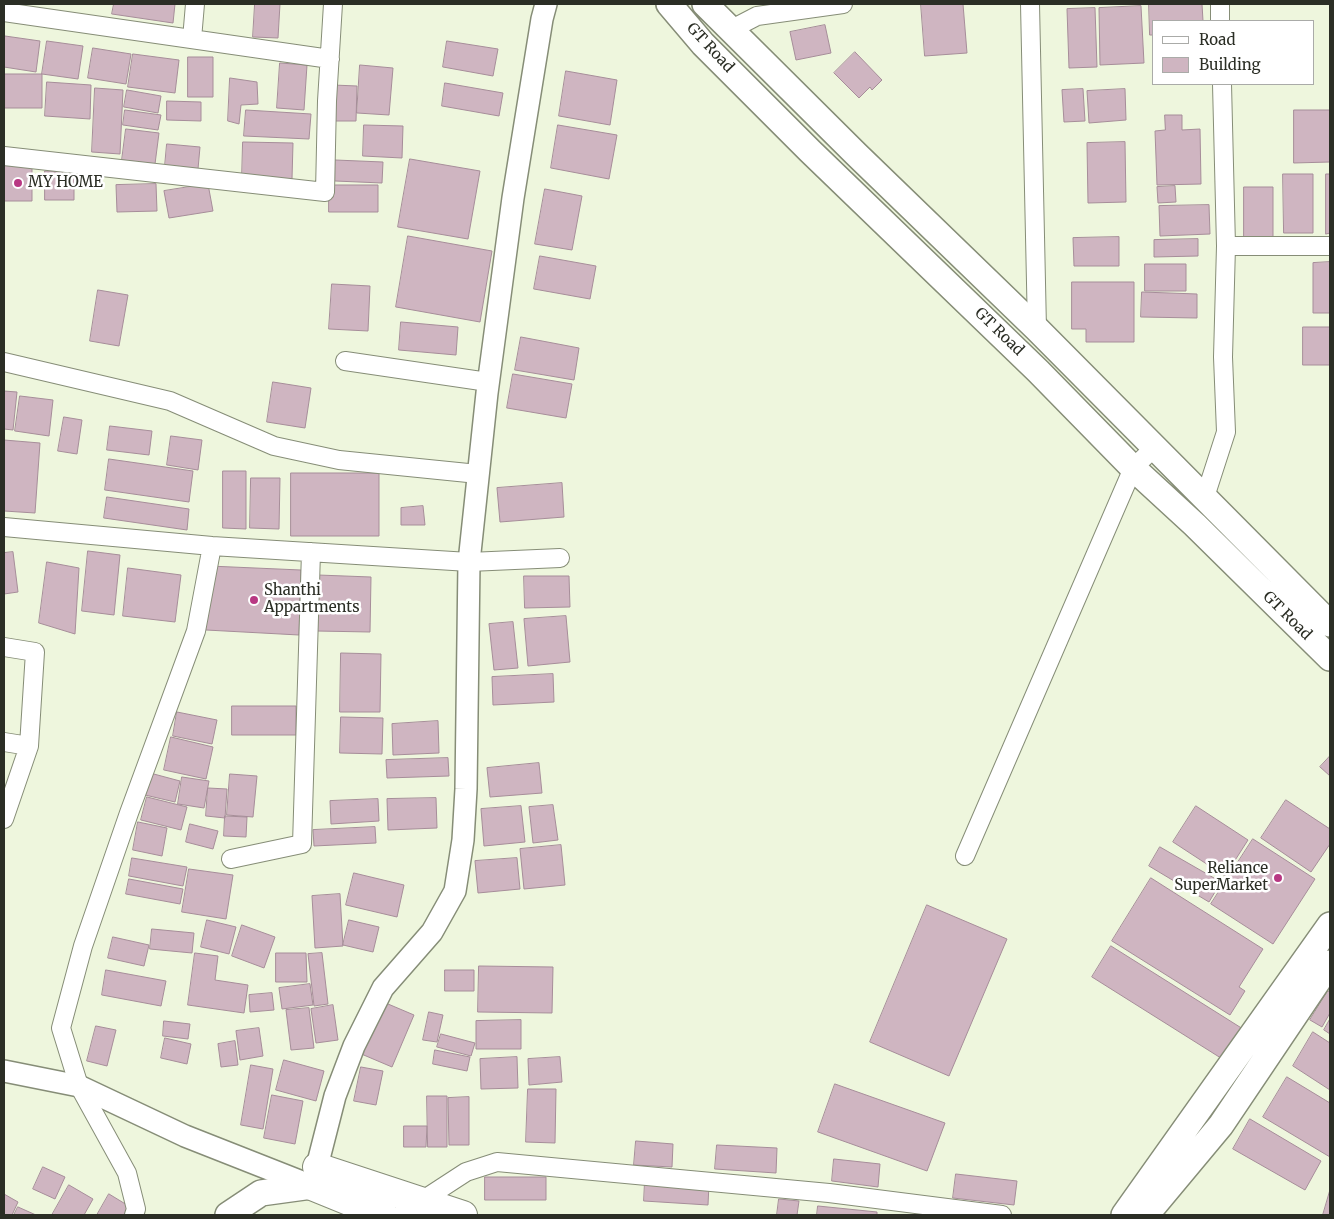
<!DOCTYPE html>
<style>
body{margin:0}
#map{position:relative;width:1334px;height:1219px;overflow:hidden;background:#eef6dd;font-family:Merriweather,serif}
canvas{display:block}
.frame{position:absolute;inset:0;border:5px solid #2b2e25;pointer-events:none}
.legend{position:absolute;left:1152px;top:20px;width:162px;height:65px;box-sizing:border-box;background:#fff;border:1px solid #aaaba8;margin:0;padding:6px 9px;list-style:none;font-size:15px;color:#2b2e25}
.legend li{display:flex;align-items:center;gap:10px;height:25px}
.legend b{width:25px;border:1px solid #aaaba8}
</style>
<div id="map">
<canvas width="1334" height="1219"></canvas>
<div class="frame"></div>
<ul class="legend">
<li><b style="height:6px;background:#fff"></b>Road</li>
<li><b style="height:14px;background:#cfb5c1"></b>Building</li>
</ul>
</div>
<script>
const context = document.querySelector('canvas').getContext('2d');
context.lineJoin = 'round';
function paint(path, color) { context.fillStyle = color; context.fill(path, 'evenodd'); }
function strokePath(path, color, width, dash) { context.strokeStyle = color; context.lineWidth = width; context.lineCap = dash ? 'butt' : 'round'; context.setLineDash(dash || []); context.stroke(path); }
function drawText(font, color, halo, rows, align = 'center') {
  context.font = font + ' Merriweather,serif'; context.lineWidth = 5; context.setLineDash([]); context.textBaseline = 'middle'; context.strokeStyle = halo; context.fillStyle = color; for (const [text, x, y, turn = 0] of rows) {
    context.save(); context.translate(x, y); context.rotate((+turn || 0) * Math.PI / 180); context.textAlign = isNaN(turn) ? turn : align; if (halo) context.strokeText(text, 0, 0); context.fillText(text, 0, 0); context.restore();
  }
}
const building = new Path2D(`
 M114,4H175L173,23L112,14Z
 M255,4H280L278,38L253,37Z
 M921,4H963L967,53L925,56Z
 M1149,4H1202L1203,21H1153V35H1150Z
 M1141,6L1144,63L1100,65L1099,8Z
 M1095,8L1097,67L1069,68L1067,9Z
 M825,25L831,53L796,60L790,32Z
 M5,36L40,41L36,72L4,67V45Z
 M47,41L83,46L78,79L42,74Z
 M447,41L498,49L493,76L443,67Z
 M93,48L131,54L126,84L88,78Z
 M855,52L882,80L872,90L870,87L859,98L834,73Z
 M133,54L179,60L175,93L128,87Z
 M188,57H213V97H188Z
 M280,63L307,65L304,110L277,108Z
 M360,65L393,68L389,115L357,113Z
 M566,71L617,80L610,125L559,116Z
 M5,74H42V108H5Z
 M230,78L257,82L258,104L241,105L239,124L228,121Z
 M47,82L91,85L90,119L45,116Z
 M445,83L503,93L499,116L442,106Z
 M333,85L357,86L356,121H332Z
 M95,88L123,90L120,154L92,152Z
 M1083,89L1085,121L1064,122L1062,90Z
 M1125,89L1126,120L1089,123L1087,91Z
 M127,90L161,96L158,113L124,107Z
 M167,101L201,102V121L167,120Z
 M125,110L161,115L158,130L123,125Z
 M246,110L311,114L309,139L244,136Z
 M1294,110H1330V162L1294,163Z
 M1165,115H1182V130L1200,129L1201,184L1157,185L1155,131L1165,130Z
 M364,125L403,126L402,158L363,156Z
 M558,125L617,135L609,179L551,168Z
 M126,129L159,133L155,164L122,160Z
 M243,142L293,143L292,179L242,178Z
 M1125,142L1126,202L1088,203L1087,143Z
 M167,144L200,147L198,169L165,166Z
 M410,159L480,171L468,239L398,227Z
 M335,160L383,162L382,183L335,181Z
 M4,164H32V201H4Z
 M45,171H74V200H45Z
 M1283,174H1313V233H1284Z
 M1326,174H1330V233L1326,234Z
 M156,184L157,211L117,212L116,185Z
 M208,184L213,211L169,218L164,191Z
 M329,185H378V212H329Z
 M1175,186L1176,202L1158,203L1157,187Z
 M1244,187H1273V237H1244Z
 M545,189L582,196L572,250L535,244Z
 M1209,205L1210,234L1160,236L1159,206Z
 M408,236L492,251L480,322L396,307Z
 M1119,237V266H1074L1073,238Z
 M1198,239V256L1154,257V240Z
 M540,256L596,266L590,299L534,289Z
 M1330,262V313H1313V263Z
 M1145,264H1186V291H1145Z
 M1072,282H1134V342H1086V329H1072Z
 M332,284L370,286L368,331L329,329Z
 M98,290L128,295L119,346L90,341Z
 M1142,292L1197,294V318L1141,317Z
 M401,322L458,327L456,355L399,350Z
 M1303,327H1330V365H1303Z
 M521,337L579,348L574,380L515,370Z
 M513,374L572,384L566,418L507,408Z
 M273,382L311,388L305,428L267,422Z
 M4,391L17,392L13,430L4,429Z
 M20,396L53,400L49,436L15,431Z
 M64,417L82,420L77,454L58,451Z
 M110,426L152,431L149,455L107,450Z
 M171,436L202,440L198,470L167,465Z
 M4,440L40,443L35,513L4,511Z
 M109,459L193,471L189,502L105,490Z
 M223,471H246V529L223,528Z
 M291,473H379V536H291Z
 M251,478H280L279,529L250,528Z
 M562,483L564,517L500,522L497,488Z
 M107,497L189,509L187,530L104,518Z
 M423,506L425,525H401V508Z
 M88,551L120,555L114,615L82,611Z
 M13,552L18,592L4,594V553Z
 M47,562L79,568L75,634L39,623Z
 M209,566L301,570L299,635L206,630Z
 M128,568L181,575L175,622L123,616Z
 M318,575L371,577L370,632L316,631Z
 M524,576H569L570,607L525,608Z
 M566,616L570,662L528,666L524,619Z
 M513,622L518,668L494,670L489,624Z
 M341,653L381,654L380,712H340Z
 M553,674L554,702L493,705L492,677Z
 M232,706H296V735H232Z
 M177,712L217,720L212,744L173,736Z
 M341,717L383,718L382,754L340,753Z
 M438,721L439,753L393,755L392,724Z
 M171,737L213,747L206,779L164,770Z
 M1330,756V776L1320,767Z
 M448,758L449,776L387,778L386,760Z
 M539,763L542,793L490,797L487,768Z
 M150,773L180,781L175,802L145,795Z
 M230,774L257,776L253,817L227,815Z
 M182,777L209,781L204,808L178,804Z
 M208,788L227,789L225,818L206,816Z
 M147,797L187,807L181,830L141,820Z
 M436,798L437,828L388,830L387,799Z
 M378,799L379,821L331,824L330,801Z
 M1286,800L1330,829V844L1311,872L1261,838Z
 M553,805L558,840L533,843L529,807Z
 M521,806L525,842L484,846L481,809Z
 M1196,806L1248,840L1225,876L1173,842Z
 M225,816L247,817L246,837L224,836Z
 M138,822L167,828L162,856L133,850Z
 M190,824L218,831L213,849L186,842Z
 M375,827L376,843L314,846L313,830Z
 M1253,839L1315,879L1273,944L1211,904Z
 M561,845L565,885L524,889L520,849Z
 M1160,847L1221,882L1209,902L1149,866Z
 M132,858L187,867L183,886L129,876Z
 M517,858L520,889L478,893L475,861Z
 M189,869L233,875L226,919L182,912Z
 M354,873L404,885L397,917L346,905Z
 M1151,878L1263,949L1239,987L1245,991L1230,1015L1112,941Z
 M129,879L183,889L180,904L126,894Z
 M340,894L343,946L315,948L312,896Z
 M927,905L1007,939L949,1076L870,1042Z
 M207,920L236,927L229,954L201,947Z
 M349,920L379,927L373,952L343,945Z
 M242,925L275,937L264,968L232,956Z
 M152,929L194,933L192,953L150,949Z
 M113,937L149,945L144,966L108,958Z
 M1111,946L1243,1029L1224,1060L1092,977Z
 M195,953L218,956L215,980L248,985L244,1013L188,1005Z
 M276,953H306L307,982H276Z
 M322,953L328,1004L314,1006L308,954Z
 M479,966L553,967L552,1013L478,1012Z
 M106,970L166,981L161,1006L102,995Z
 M445,970H474V991H445Z
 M310,984L313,1005L282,1009L279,988Z
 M1328,991L1330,992V1013L1322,1027L1310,1020Z
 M272,993L274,1010L250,1012L249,995Z
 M381,1001L414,1015L392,1067L359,1053Z
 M333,1005L338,1040L316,1043L311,1009Z
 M309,1008L314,1048L291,1050L286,1010Z
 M429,1012L443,1015L437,1042L423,1040Z
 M1330,1019V1034L1324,1030Z
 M521,1020V1049H476V1021Z
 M164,1021L190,1024L188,1039L163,1036Z
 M96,1026L116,1030L107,1066L87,1061Z
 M259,1028L263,1056L240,1060L236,1031Z
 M1313,1032L1330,1043V1090L1293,1066Z
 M441,1034L475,1043L471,1056L437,1047Z
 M165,1038L191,1044L187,1064L161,1058Z
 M235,1041L238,1065L221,1067L218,1044Z
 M435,1050L470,1057L467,1071L433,1064Z
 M517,1057L518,1088L481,1089L480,1059Z
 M560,1057L562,1082L529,1085L528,1059Z
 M284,1060L324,1071L316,1101L276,1090Z
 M251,1065L273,1069L263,1129L241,1125Z
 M361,1067L383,1071L376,1105L354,1101Z
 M1287,1077L1330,1103V1157L1263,1117Z
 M835,1084L945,1123L927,1171L818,1132Z
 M528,1089H556L555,1143L526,1142Z
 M272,1095L303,1101L295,1144L264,1138Z
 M427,1096H447V1147H428Z
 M469,1097V1145H449L448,1098Z
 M1250,1119L1321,1161L1305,1190L1233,1149Z
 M404,1126H427L426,1147H404Z
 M636,1141L673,1144L672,1167L634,1165Z
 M717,1145L777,1148L776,1173L715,1169Z
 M834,1159L880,1164L878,1187L832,1181Z
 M43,1167L65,1177L55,1199L33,1189Z
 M956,1174L1017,1181L1014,1205L953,1198Z
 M485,1177H546V1200H485Z
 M645,1181L709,1184L708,1205L644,1201Z
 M69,1185L93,1199L84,1215H52Z
 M1330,1190V1215H1323Z
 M4,1194L18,1202L12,1215H4Z
 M109,1194L132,1208L128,1215H97Z
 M779,1199L799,1201L797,1215H777Z
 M818,1206L877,1212V1215H817Z
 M18,1207L36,1215H14Z`);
const minor = new Path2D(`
 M1030,4L1037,329
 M1220,4V21
 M4,12L330,59
 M730,30L757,16L843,4
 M192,39L195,4
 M4,156L325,192L327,101L333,4
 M1226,246H1330
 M345,361L488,382
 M4,362L170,401L274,446L339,460L478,474
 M1205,497L1226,432L1223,357L1226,246L1222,84
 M4,527L212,546L469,562L560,558
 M4,647L35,652L29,746
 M4,742L29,746L4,819
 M965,856L1133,468L1155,447
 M231,859L302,844L311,552
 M134,1215L136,1209L127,1173L79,1086L61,1028L83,946L129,813L196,631L212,546
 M400,1215L466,1172L497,1162L829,1193L1002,1215`);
const tertiary = new Path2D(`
 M4,1071L79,1086L185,1136L312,1186L335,1096L354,1046L383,988L432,932L455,891L463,840L466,789L469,562L487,393L513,198L542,19L546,4`);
const secondary = new Path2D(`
 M669,4L703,44L810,151L1038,371L1133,468L1195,525L1330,658
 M705,4L856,154L1037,329L1330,624
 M228,1215L261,1193L312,1186
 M1124,1215L1330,925
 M1146,1215L1221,1125L1330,963`);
const primary = new Path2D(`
 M317,1167L463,1215
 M312,1186L383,1215`);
const markers = [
 [18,183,5,"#b83883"],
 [254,600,5,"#b83883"],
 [1278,878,5,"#b83883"]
];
const streetNames = [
 ["GT Road",710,48,47],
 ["GT Road",999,332,44],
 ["GT Road",1287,616,45]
];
const poiNames = [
 ["MY HOME",28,183],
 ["Shanthi",264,591],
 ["Appartments",264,608],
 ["Reliance",1268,869,"right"],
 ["SuperMarket",1268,886,"right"]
];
paint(building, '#cfb5c1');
strokePath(building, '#a68d99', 1);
strokePath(minor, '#868d77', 20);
strokePath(tertiary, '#868d77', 24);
strokePath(secondary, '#868d77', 28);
strokePath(primary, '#868d77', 30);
strokePath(minor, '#fff', 18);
strokePath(tertiary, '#fff', 21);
strokePath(secondary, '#fff', 25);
strokePath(primary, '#fff', 28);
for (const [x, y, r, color] of markers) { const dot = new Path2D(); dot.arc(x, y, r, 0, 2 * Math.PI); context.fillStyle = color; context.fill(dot); strokePath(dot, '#fff', 2); }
drawText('15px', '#2b2e25', '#fff', streetNames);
drawText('15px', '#2b2e25', '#fff', poiNames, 'left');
</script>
